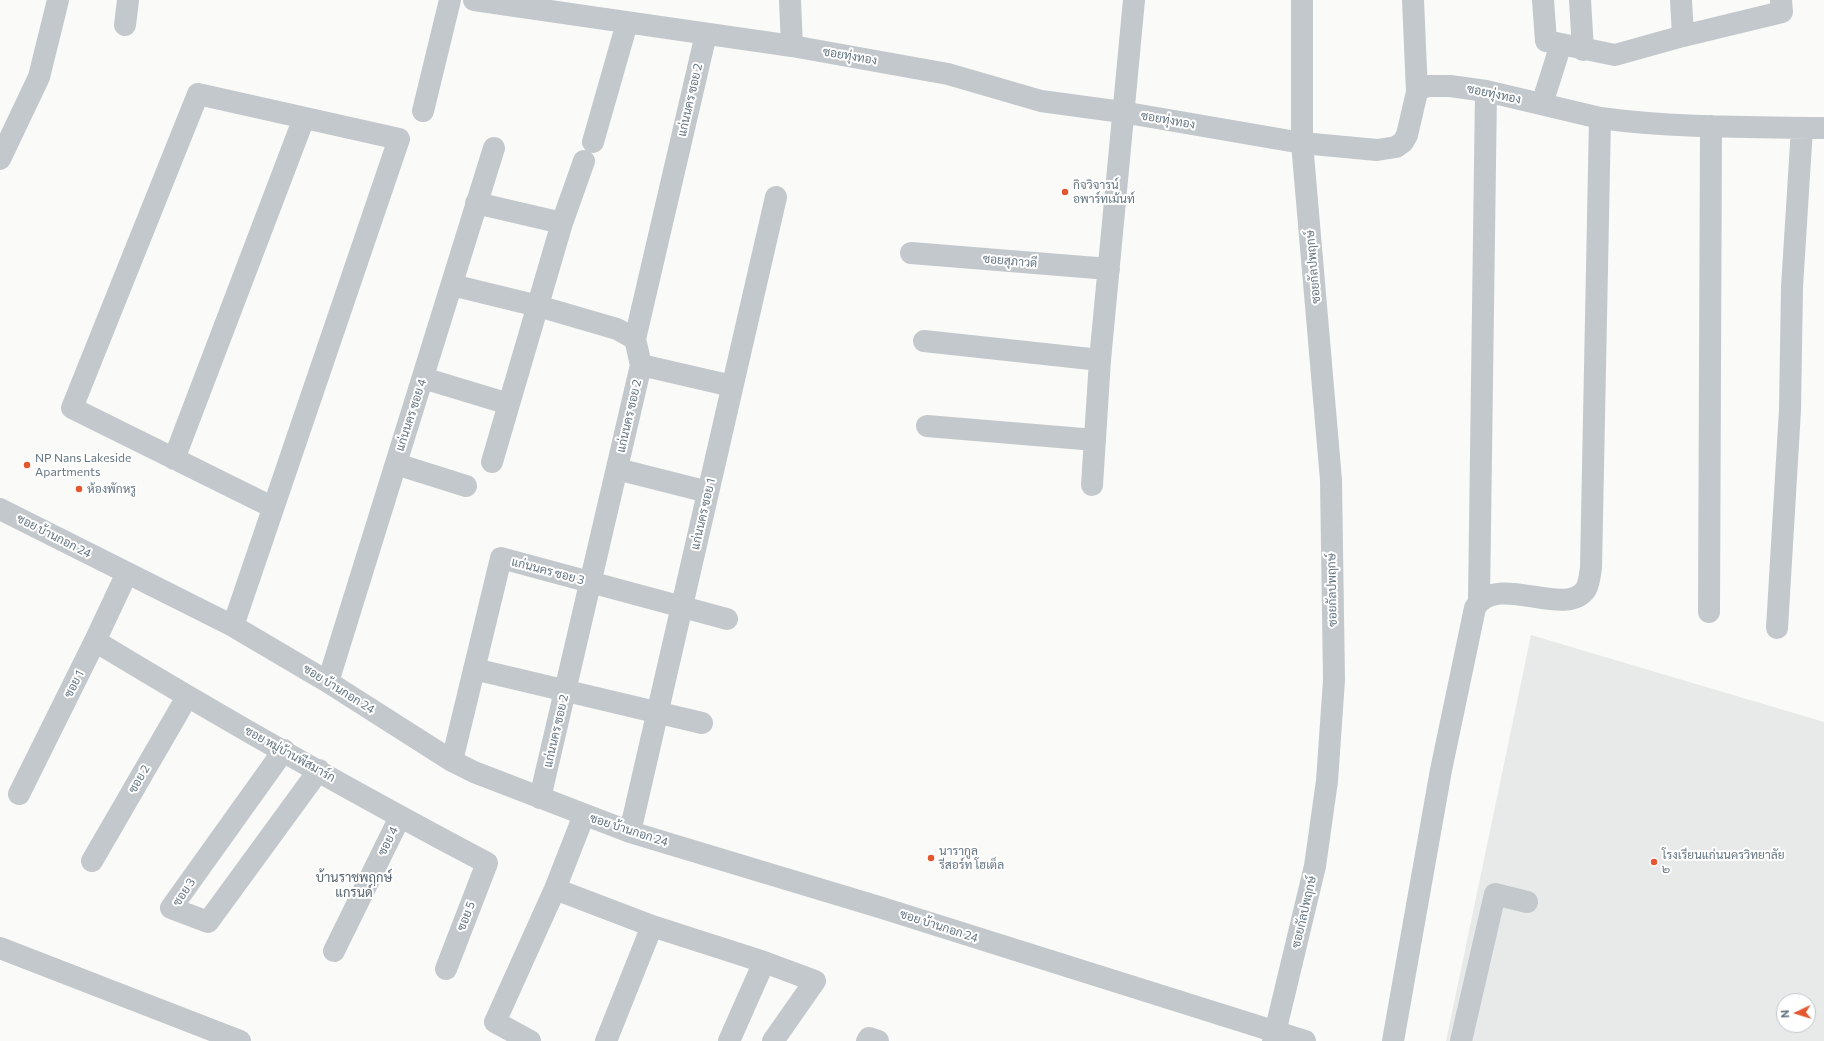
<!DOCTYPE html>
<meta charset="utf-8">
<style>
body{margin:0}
#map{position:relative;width:1824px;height:1041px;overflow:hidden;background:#fafaf8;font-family:Commissioner,sans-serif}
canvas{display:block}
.north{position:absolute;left:1776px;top:993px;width:40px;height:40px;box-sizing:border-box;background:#fff;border:1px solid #c1c8cd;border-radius:50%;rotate:266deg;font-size:11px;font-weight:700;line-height:16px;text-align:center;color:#657683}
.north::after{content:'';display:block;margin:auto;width:14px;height:18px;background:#e4572e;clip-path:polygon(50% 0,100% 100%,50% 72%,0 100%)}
</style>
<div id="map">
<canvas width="1824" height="1041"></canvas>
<div class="north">N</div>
</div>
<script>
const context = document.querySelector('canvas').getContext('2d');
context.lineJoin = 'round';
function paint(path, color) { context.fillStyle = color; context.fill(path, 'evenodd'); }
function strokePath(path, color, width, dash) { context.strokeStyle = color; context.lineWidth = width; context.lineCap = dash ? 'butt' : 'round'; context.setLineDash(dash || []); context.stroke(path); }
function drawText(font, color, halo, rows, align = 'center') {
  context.font = font + ' Commissioner,Sarabun,sans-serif'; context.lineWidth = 4; context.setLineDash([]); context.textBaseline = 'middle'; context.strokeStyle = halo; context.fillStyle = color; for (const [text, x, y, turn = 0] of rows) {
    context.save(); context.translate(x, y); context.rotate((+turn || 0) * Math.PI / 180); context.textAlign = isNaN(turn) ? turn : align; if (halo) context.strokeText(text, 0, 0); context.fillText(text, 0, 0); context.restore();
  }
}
const built = new Path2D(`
 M1531,635L1824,722V1041H1446ZM1784,1001H1808V1025H1784Z`);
const minor = new Path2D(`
 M474,0L792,46L948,74L1041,101L1122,112L1302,143L1377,150L1396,147L1403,142L1407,135L1417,92L1422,88L1429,86H1450L1486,91L1600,118C1673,128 1750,127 1824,128
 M790,0L792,46
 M1413,0L1417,92
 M1580,0L1583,50
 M1681,0L1683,36
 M125,25L128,0
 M1561,44L1615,55L1683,36L1782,12L1781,0
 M1542,104L1561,44L1546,41L1543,0
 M423,111L450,0
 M593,142L627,23
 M0,159L39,77L58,0
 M476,203L562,223
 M911,253L1109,269
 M452,285L538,306L617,329L635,339
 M924,341L1100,360
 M641,365L732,386
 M423,378L509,404
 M927,426L1095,440
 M174,459L304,118
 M492,462L562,223L584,161
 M396,464L466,486
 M617,469L708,492
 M1092,485L1100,360L1134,0
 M0,509L233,626L328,682L452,761L474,772L630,832L879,907L1305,1041
 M1479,600L1486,91
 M1709,612L1711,126
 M233,626L399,139L198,94L72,408L272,507
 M1777,628L1790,410L1792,287L1802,128
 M95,641C224,719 354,793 487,863L446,969
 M474,669L702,723
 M328,682L494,148
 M284,750L171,908L208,922L319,770
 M452,761L501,558L727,619
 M19,794L95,641L127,573
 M540,798L641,365L635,339L706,34
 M630,832L776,197
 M92,861L187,697
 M555,889L652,926L764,962L815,981L773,1041
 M0,948L240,1041
 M334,951L400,817
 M530,1041L495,1022L555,889L584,815
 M606,1041L652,926
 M729,1041L764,962
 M867,1041L869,1038L878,1041
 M1273,1041L1315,866L1327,781L1334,680L1331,480L1302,143V0
 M1393,1041L1441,770L1475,608C1496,571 1566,620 1586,589C1589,584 1590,574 1591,568L1600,118
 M1461,1041L1495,894L1527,902`);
const markers = [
 [1065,192,4,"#e4572e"],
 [27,465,4,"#e4572e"],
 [79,489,4,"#e4572e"],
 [931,858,4,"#e4572e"],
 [1654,862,4,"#e4572e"]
];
const streetNames = [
 ["ซอยทุ่งทอง",850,56,10],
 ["ซอยทุ่งทอง",1494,94,12],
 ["แก่นนคร ซอย 2",690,100,-77],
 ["ซอยทุ่งทอง",1168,120,10],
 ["ซอยสุภาวดี",1010,261,5],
 ["ซอยกัลปพฤกษ์",1313,267,-95],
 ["แก่นนคร ซอย 4",411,415,-72],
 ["แก่นนคร ซอย 2",629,416,-77],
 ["แก่นนคร ซอย 1",703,514,-77],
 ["ซอย บ้านกอก 24",54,536,27],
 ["แก่นนคร ซอย 3",548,571,15],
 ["ซอยกัลปพฤกษ์",1332,590,-91],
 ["ซอย 1",74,684,-63],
 ["ซอย บ้านกอก 24",339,689,32],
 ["แก่นนคร ซอย 2",556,731,-77],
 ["ซอย หมู่บ้านพีสมาร์ก",290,754,29],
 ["ซอย 2",139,779,-60],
 ["ซอย บ้านกอก 24",629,830,18],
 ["ซอย 4",388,841,-64],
 ["ซอย 3",184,892,-57],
 ["ซอยกัลปพฤกษ์",1304,912,-77],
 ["ซอย 5",466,916,-69],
 ["ซอย บ้านกอก 24",939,926,18]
];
const poiNames = [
 ["กิจวิจารน์",1073,185],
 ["อพาร์ทเม้นท์",1073,199],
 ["NP Nans Lakeside",35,458],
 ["Apartments",35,472],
 ["ห้องพักหรู",87,489],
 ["นารากูล",939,851],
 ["รีสอร์ท โฮเต็ล",939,865],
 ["โรงเรียนแก่นนครวิทยาลัย",1662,855],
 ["๒",1662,869]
];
const neighbourhoodNames = [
 ["บ้านราชพฤกษ์",354,878],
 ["แกรนด์",354,893]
];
paint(built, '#e8e9e9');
strokePath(minor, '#c3c8cc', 22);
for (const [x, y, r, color] of markers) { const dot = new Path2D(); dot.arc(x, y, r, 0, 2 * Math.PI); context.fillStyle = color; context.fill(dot); strokePath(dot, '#fff', 1.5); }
drawText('12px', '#657683', '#fff', streetNames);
drawText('12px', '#657683', '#fff', poiNames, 'left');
drawText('13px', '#57646e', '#fff', neighbourhoodNames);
</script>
